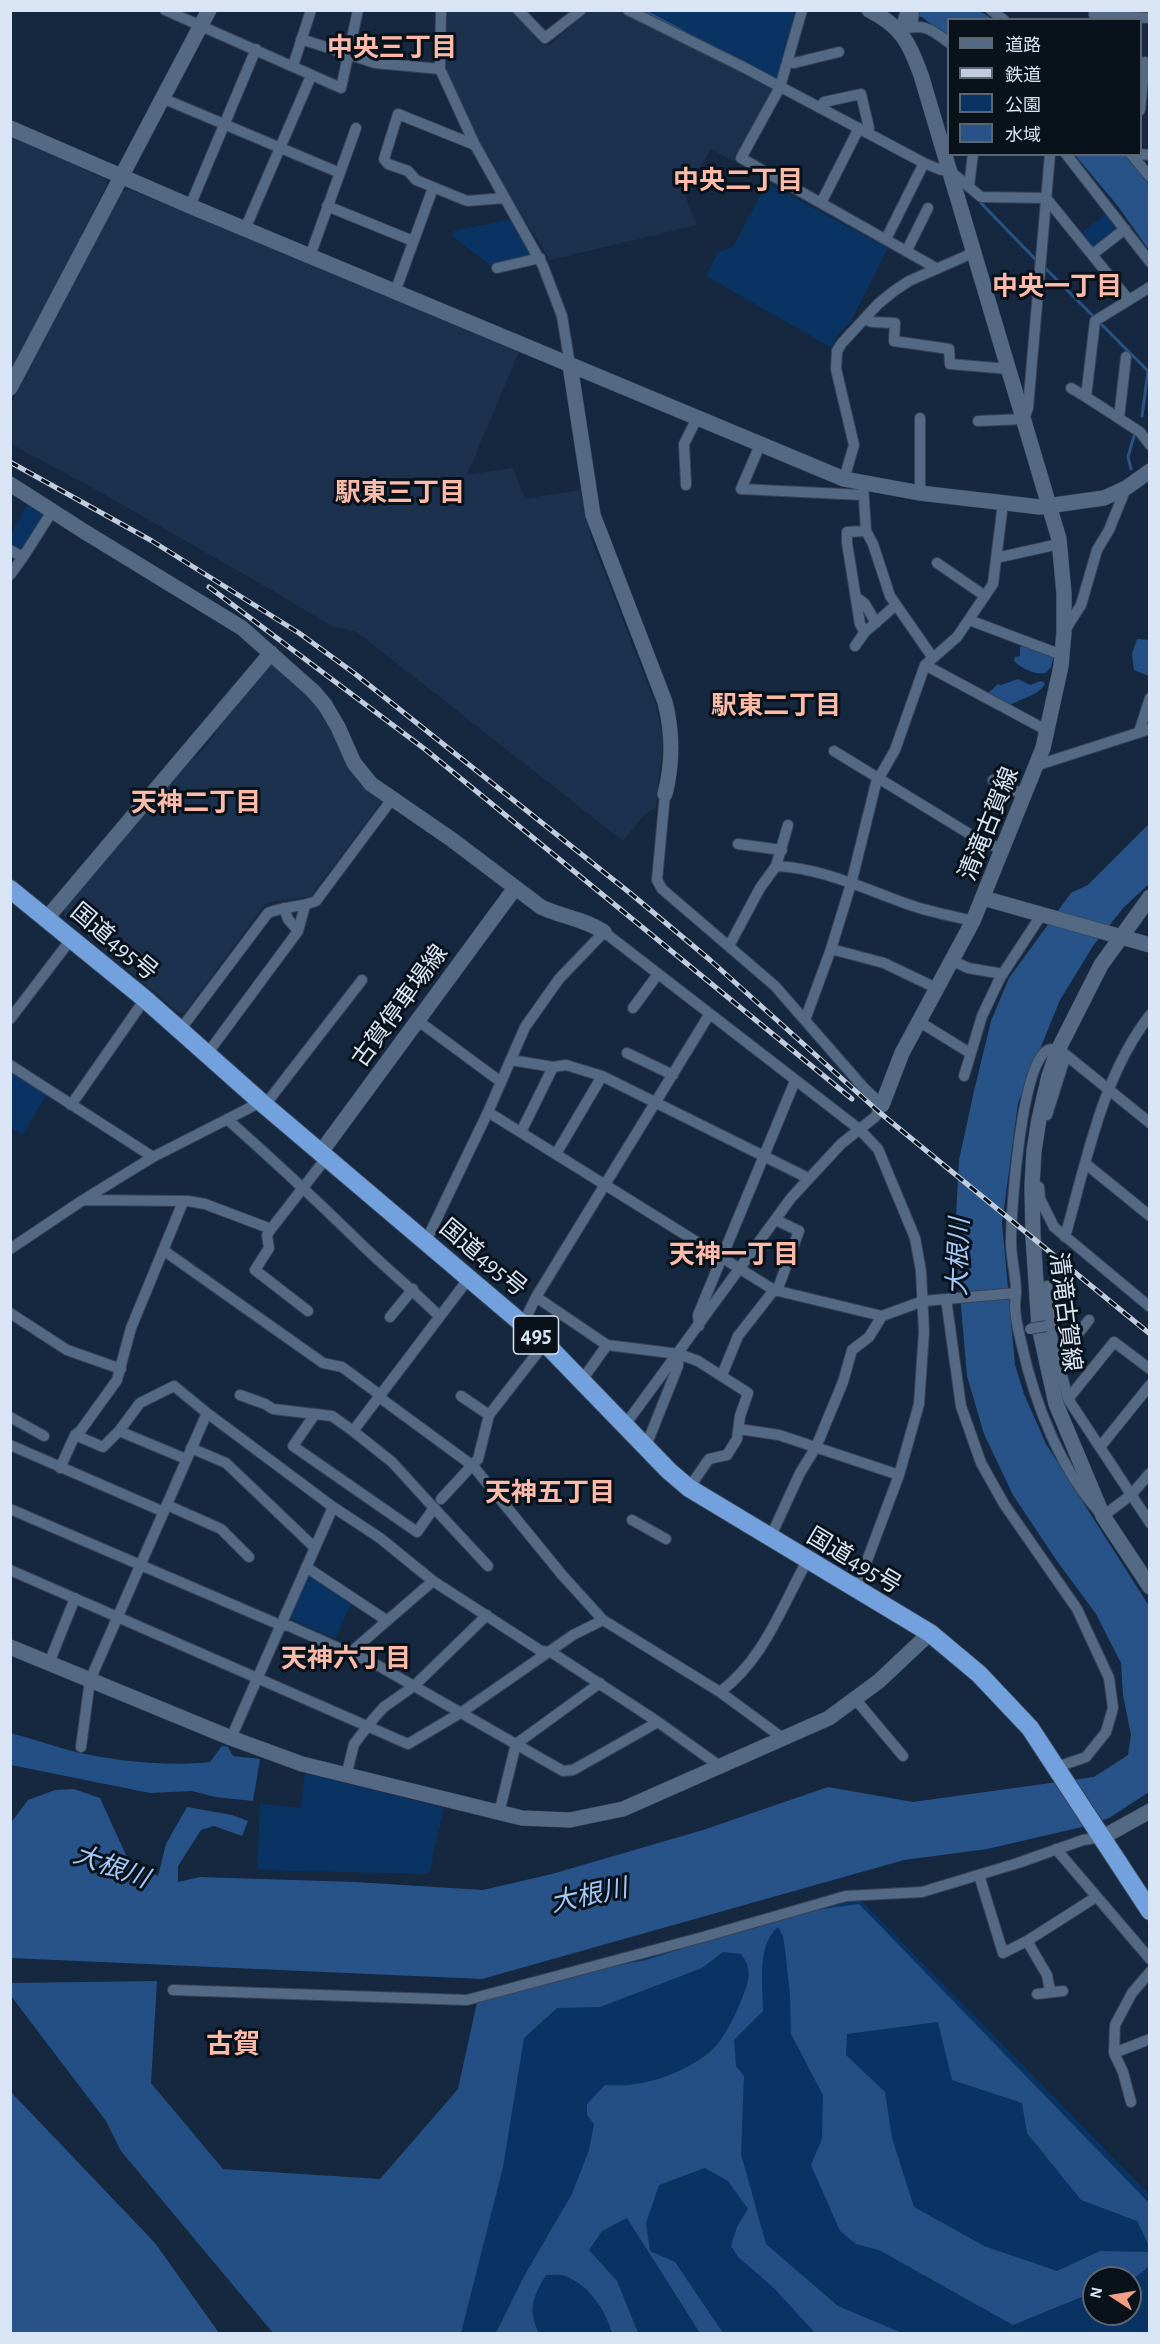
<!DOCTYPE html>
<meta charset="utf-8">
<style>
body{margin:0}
#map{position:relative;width:1160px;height:2344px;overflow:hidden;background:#16283f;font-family:"Alegreya Sans","Noto Sans JP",sans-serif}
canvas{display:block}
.frame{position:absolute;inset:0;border:12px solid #d9e4f4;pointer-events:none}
.legend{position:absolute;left:947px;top:18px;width:195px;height:138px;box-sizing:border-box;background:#09111b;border:2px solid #5c6572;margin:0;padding:8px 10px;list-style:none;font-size:18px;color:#d9e4f4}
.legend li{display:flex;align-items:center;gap:12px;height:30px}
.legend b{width:30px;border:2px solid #5c6572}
.north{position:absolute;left:1082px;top:2266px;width:60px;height:60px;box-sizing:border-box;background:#09111b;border:2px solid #5c6572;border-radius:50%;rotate:282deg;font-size:16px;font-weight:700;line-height:24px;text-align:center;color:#d9e4f4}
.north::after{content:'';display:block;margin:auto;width:21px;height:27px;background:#f39f86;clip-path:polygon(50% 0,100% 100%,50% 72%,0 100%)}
</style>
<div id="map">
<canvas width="1160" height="2344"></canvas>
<div class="frame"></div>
<ul class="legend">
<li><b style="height:8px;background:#546984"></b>道路</li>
<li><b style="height:8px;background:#c1cdde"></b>鉄道</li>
<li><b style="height:16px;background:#093363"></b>公園</li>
<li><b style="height:16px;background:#285389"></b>水域</li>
</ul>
<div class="north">N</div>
</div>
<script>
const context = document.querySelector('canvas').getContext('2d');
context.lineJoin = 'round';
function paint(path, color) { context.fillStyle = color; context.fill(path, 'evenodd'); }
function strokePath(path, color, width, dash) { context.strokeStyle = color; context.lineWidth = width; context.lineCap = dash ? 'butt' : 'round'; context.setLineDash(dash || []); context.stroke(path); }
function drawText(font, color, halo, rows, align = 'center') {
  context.font = font + ' "Alegreya Sans","Noto Sans JP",sans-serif'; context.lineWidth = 6; context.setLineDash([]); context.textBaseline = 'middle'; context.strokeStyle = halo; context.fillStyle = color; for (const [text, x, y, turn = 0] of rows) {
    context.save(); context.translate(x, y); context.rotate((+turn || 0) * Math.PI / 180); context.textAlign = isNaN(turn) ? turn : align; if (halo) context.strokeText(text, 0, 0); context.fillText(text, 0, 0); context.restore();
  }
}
const built = new Path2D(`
 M444,11H514L548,46L588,11H619L773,89L734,161L711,149L684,193L697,225L550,260L478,145L443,64Z
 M11,136L105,178L107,185L11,371Z
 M129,189L519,352L467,475L513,468L525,499L580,490L591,538L657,708L663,739L656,807L643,816L623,841L357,632L331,626L282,596L93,488L11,444L10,406L121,192Z
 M272,664L311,694L380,796L381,802L311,896L266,903L184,1013H179L64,916V909L191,759L196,758L215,735L216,728Z`);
const green = new Path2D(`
 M642,11H795L777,79Z
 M767,183L888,248L851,321L836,337L832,348L706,276L718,252L733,247Z
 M1109,211L1118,230L1097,246H1092L1082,233Z
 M513,219L534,257L493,267L452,236L454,231Z
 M29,500L47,515L22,552L11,547V534Z
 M10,1071L47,1094L22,1135L11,1127Z
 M311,1575L352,1602L335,1639L291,1619L289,1617L306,1576Z
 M305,1773L444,1808L429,1874L257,1870L260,1804L301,1808Z
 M849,1888L1149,2194V2333L426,2334L511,1994ZM1094,2278H1130V2314H1094Z`);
const forest = new Path2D(`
 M1137,639L1149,640V676L1134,670L1132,654Z
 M1024,644L1054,655L1051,667L1046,673C1035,675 1022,669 1014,661L1015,657L1020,656V647Z
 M1018,679L1030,685L1041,681L1045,683C1042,694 1020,699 1010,705L988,693L998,684L1001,685Z
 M10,1733C31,1738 52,1746 72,1751C113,1761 168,1767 210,1762L222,1746L228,1747L233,1756L260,1759L253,1801L215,1797L192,1791L150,1793L11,1765Z
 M859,1904L1149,2203V2246L1137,2221L1081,2200L1027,2133L1022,2103L952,2080L938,2022L847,2034L846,2055L885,2092L892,2138L914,2207L984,2246L1057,2271L1100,2251L1149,2252V2266L1130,2282V2278H1094V2292L1013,2325L879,2250L856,2244L840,2231L811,2165L822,2139L823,2095L791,2034L790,1995L785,1949L783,1936L778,1927C756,1946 763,1984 763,2011L734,2040L736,2066L744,2076L741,2154L766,2244L838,2306L902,2333H815L774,2288L738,2257L731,2246L737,2227L748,2209L728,2181L705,2168L659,2185L646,2223L650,2251L675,2262L723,2333H700L627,2218L602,2231L589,2250L617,2281L638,2333H612C605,2309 589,2285 565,2276C559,2274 552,2275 546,2275C533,2297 527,2309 539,2333H496L523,2278L572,2194L589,2150L594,2124L587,2115V2104L605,2085C639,2089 688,2073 713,2049C723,2040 736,2014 741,2001C748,1983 754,1971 741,1954L723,1952L702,1968L600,2007L557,2008L524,2038L503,2167L461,2333H273L121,2151L106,2121L11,1996V1983L157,1981L151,2083L223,2169L380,2179L458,2089L479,1993L646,1960L793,1913Z`);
const water = new Path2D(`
 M893,11H980L992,19L948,20V37L922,17Z
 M1075,155H1125L1149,185V250L1117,205Z
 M1149,824V884L1124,907L1093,946L1060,1000L1018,1103L1002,1223L1015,1365L1024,1394L1046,1444L1149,1606V1792L1109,1818L1082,1827L987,1849L904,1860L482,1979L11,1958L10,1824L28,1800L55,1790L74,1789L100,1798L130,1864L158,1876L166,1844L187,1807L232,1815L248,1821L242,1836L214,1826L201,1830L178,1866V1882L200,1877L355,1882L483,1890L552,1874L703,1830L828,1787L913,1802L1094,1777L1128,1755L1131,1735L1123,1695L1121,1663L1096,1614L1057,1561L1013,1495L984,1434L967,1376L955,1236L959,1160L974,1091L991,1021L1009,978L1071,893L1088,885Z
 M11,2092L155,2243L219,2333H11Z`);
const stream = new Path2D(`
 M643,10L684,32
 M981,203L1038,262
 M1043,266L1148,371L1142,416
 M1131,469L1128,457L1134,436`);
const street = new Path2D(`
 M165,10L341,88L358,10
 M441,10L440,69L475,145L543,266L562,316L570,365
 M518,10L545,38L581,10
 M628,10L745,68L924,163L941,170H949L981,197L1046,198L1128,299
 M802,10L780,87L741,158L936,268
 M991,10L1004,20
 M1094,10V15L1150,18
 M905,26L913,20L914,10
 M900,30C922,23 930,28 948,42
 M900,30L906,10
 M301,39L375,63L440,69
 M788,61L794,63L839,52
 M293,66L311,10
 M162,98L340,173
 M820,108L824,102L861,94L869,128L867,132
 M1140,110L1145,62
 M475,145L398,114L384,159L388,164L408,171L416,180L467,201L505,198
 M1066,154L1150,262
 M1131,154L1150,177
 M1139,154L1150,155
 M969,186L973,154
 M821,203L859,128
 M190,206L256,49
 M327,206L413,241
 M245,229L311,76
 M886,239L924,163
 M907,250L928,208
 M1093,254L1125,229
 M310,256L356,128
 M497,268L540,258
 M1150,287L1095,321L1086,397L1140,432L1150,445
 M395,292L433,188
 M864,319L872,322L895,323L894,341L949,349L950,364L1009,369
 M1071,388L1086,397
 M1119,418L1126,357
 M978,421L1024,419L1028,408L1050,154
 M760,445L741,489L863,495
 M844,479L854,445L836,369L837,351L842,343L878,304L894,291L909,281L975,252
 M863,484L866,531L873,544L890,596L933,658
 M686,485L684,444L697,418
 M920,493V418
 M866,531L847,532V543L860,624L865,632L896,605
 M10,550L23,557L10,575
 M23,557L53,510
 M996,558L1059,544
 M937,563L985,596
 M856,597L865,604L876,623
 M969,620L1062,655
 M1065,630L1081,605L1097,550L1109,530L1126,488
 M855,646L865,632
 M925,665L1048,731
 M1139,732L1150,698
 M834,751L981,841L1002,849
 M1038,765L1150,729
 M993,780L1025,796
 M738,844L782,850
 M776,866L788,825
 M284,908L288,919L298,931
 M729,946L760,888L776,866C822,868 867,890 910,905C930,912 952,916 973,921
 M831,949L884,963L936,988
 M951,960L968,968L1003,974
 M633,1008L658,974
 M10,1019L72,938
 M417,1020L501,1082
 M805,1020L831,949L851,884L876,783L895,750L925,665L957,637L993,584L1003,503
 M918,1021L970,1053
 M180,1030L268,913C283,906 300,908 316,901L392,799
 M627,1053L673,1075
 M207,1054L298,931L305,906
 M511,1060L553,1067L566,1065L602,1076L808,1178
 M10,1065L153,1157
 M964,1076L982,1016L1000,978L1042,914
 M71,1105L145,999
 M265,1105L362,980
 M488,1112L774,1290L882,1316L923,1301L1016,1293
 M1047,1115L1066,1055
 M227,1119C271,1158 313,1197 355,1238C382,1265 412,1289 439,1316
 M1150,1123L1066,1055C1059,1051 1051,1046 1045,1052C1021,1073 1011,1208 1011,1242C1011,1259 1016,1275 1016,1292C1016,1297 1015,1301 1015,1306C1015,1319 1019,1333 1022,1346C1035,1404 1061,1472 1103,1516L1131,1495L1150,1473
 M521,1132L553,1067
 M556,1154L602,1076
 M1086,1164L1150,1216
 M1039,1187L1040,1199L1054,1227L1150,1307
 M83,1200L188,1201L205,1204L271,1229L323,1162L321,1153
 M776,1220L799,1231L777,1291
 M271,1229L267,1235L269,1248L255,1270L308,1311
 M1065,1237C1086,1163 1102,1076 1150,1015
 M426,1241L488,1112L525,1027L559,979L604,932L859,1129L878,1149L915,1238L921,1271L924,1332L919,1404L899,1475L856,1590
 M10,1249L83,1200L153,1157L261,1102
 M163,1250L323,1363L342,1367L376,1392L379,1397L473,1466L563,1576L603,1620L720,1692L784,1739
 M1047,1286L1052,1336L1068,1399L1150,1523
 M536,1297L607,1345L679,1354L698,1361L748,1393L740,1416L737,1439L727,1455L709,1459L689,1488
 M946,1299L961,1406L981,1463L1004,1504L1077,1609L1109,1678L1113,1708L1106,1732L1086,1757L1057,1767
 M10,1313L67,1350L121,1369
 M390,1317L413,1289
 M523,1324L536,1297L709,1015
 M699,1326L698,1315L795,1081
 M1057,1360L1089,1320
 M722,1375L738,1336L774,1290
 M582,1380L607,1345
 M240,1395L265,1404L273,1409L315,1414
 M461,1396L489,1415
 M1068,1399L1114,1342L1150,1369
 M315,1414L332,1416L353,1431L392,1462L434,1508L417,1532L293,1446Z
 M10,1417L44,1436
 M625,1425L791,1198L841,1144L875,1117L882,1105L864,1088L775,986L662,889L657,880L665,794
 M739,1429L779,1435L899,1475
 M119,1431L140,1403L174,1386L207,1413
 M353,1431L469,1278
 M75,1435L103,1447L119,1431L186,1459
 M10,1445L164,1512
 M646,1446L678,1366L679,1354
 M1100,1447L1150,1385
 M191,1448L226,1463L314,1547
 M60,1468L75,1435L81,1430L117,1380L131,1328L183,1202
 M441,1499L478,1459L489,1415L545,1343
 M167,1505L221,1529L249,1557
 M333,1507L380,1538L433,1581
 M434,1508L488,1566
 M10,1509L280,1625L289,1626L377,1665L563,1771L573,1770L658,1722L551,1652L541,1651L433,1581L351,1652
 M632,1520L666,1539
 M770,1538L800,1473L816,1447L843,1382L852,1350L869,1337L882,1316
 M306,1567L386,1620
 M10,1570L408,1744L462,1712L573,1635L603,1620
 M49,1663L75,1598
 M720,1692C764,1659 781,1608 807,1561
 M856,1700L903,1756
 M658,1722L721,1767
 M81,1747L90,1680L207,1413L333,1507L231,1738
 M346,1776L354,1744L374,1718L384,1707L414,1686L487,1615
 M499,1813L516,1744L600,1683
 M1056,1849L1150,1959
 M979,1875L1003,1953L1027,1941L1096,1897
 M1027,1941L1047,1975L1050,1991
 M1150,1972L1132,1993L1115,2025L1114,2053L1150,2039
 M173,1990L467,2000L703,1937L846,1896L922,1892L1018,1863L1083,1840L1103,1837
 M1037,1994L1063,1991
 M1114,2053L1123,2072L1131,2102`);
const secondary = new Path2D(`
 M869,10C901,26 909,42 921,75L1059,539L1064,594V632L1061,666L1043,748L973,921L902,1053L882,1105
 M10,128L190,206L844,479L920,493L1040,507L1104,498L1126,488L1150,471
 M570,365L593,515L665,702C673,734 673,762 665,794
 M10,388L209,10
 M10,484L85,532L242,628L313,691L325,705L338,727L354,763L371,784L451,839L541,907C562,917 585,919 604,932
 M1150,897L1101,965L1058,1050L1049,1076L1039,1119L1034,1151L1032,1186L1033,1237L1039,1327L1056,1404L1103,1516L1150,1587
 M983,898L1150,945
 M47,918L271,653
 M321,1152L515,888
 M10,1647L231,1738L302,1764L522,1818L570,1820L623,1809L829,1718L879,1681L930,1633
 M1103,1837L1150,1811`);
const highway = new Path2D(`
 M10,889L145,999L261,1102L545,1343L669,1471L689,1488L930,1633L979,1674L1030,1728L1150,1911`);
const rail = new Path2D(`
 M10,462L152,541L299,633L354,673L630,893L710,960L879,1112L1150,1334
 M209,587L426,750L852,1099`);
const streetBridge = new Path2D(`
 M1030,1329L1046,1326`);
const shields = [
 [536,1335,45]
];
const shieldNames = [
 ["495",536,1335]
];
const streetNames = [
 ["清滝古賀線",989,824,-68],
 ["国道495号",114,942,40],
 ["古賀停車場線",400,1006,-54],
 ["国道495号",483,1258,40],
 ["清滝古賀線",1065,1312,83],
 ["国道495号",854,1561,31]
];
const neighbourhoodNames = [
 ["中央三丁目",392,48],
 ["中央二丁目",738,181],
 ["中央一丁目",1057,287],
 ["駅東三丁目",400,493],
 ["駅東二丁目",776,706],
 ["天神二丁目",196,803],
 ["天神一丁目",734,1255],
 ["天神五丁目",550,1493],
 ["天神六丁目",346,1659]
];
const waterNames = [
 ["大根川",959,1257,-88],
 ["大根川",111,1867,20],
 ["大根川",589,1896,-12]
];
const quarterNames = [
 ["古賀",233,2045]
];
paint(built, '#1b314d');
paint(green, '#093363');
paint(forest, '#244f84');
paint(water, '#285389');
strokePath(stream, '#285389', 3);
strokePath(street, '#364357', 12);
strokePath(secondary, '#364357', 16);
strokePath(highway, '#364357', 20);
strokePath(street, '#546984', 10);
strokePath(secondary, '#546984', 15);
strokePath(highway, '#73a1dd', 18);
strokePath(rail, '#c1cdde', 5);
strokePath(rail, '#09111b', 3, [9]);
strokePath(streetBridge, '#364357', 12, []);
strokePath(streetBridge, '#546984', 10);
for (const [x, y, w] of shields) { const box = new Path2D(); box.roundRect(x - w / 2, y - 19, w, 38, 4.5); context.fillStyle = '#09111b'; context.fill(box); strokePath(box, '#d9e4f4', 1.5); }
drawText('bold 22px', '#d9e4f4', null, shieldNames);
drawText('24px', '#d9e4f4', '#09111b', streetNames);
drawText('bold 26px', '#fcbba8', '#09111b', neighbourhoodNames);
drawText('italic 26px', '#a3c8f8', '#09111b', waterNames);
drawText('bold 27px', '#fcbba8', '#09111b', quarterNames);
</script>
